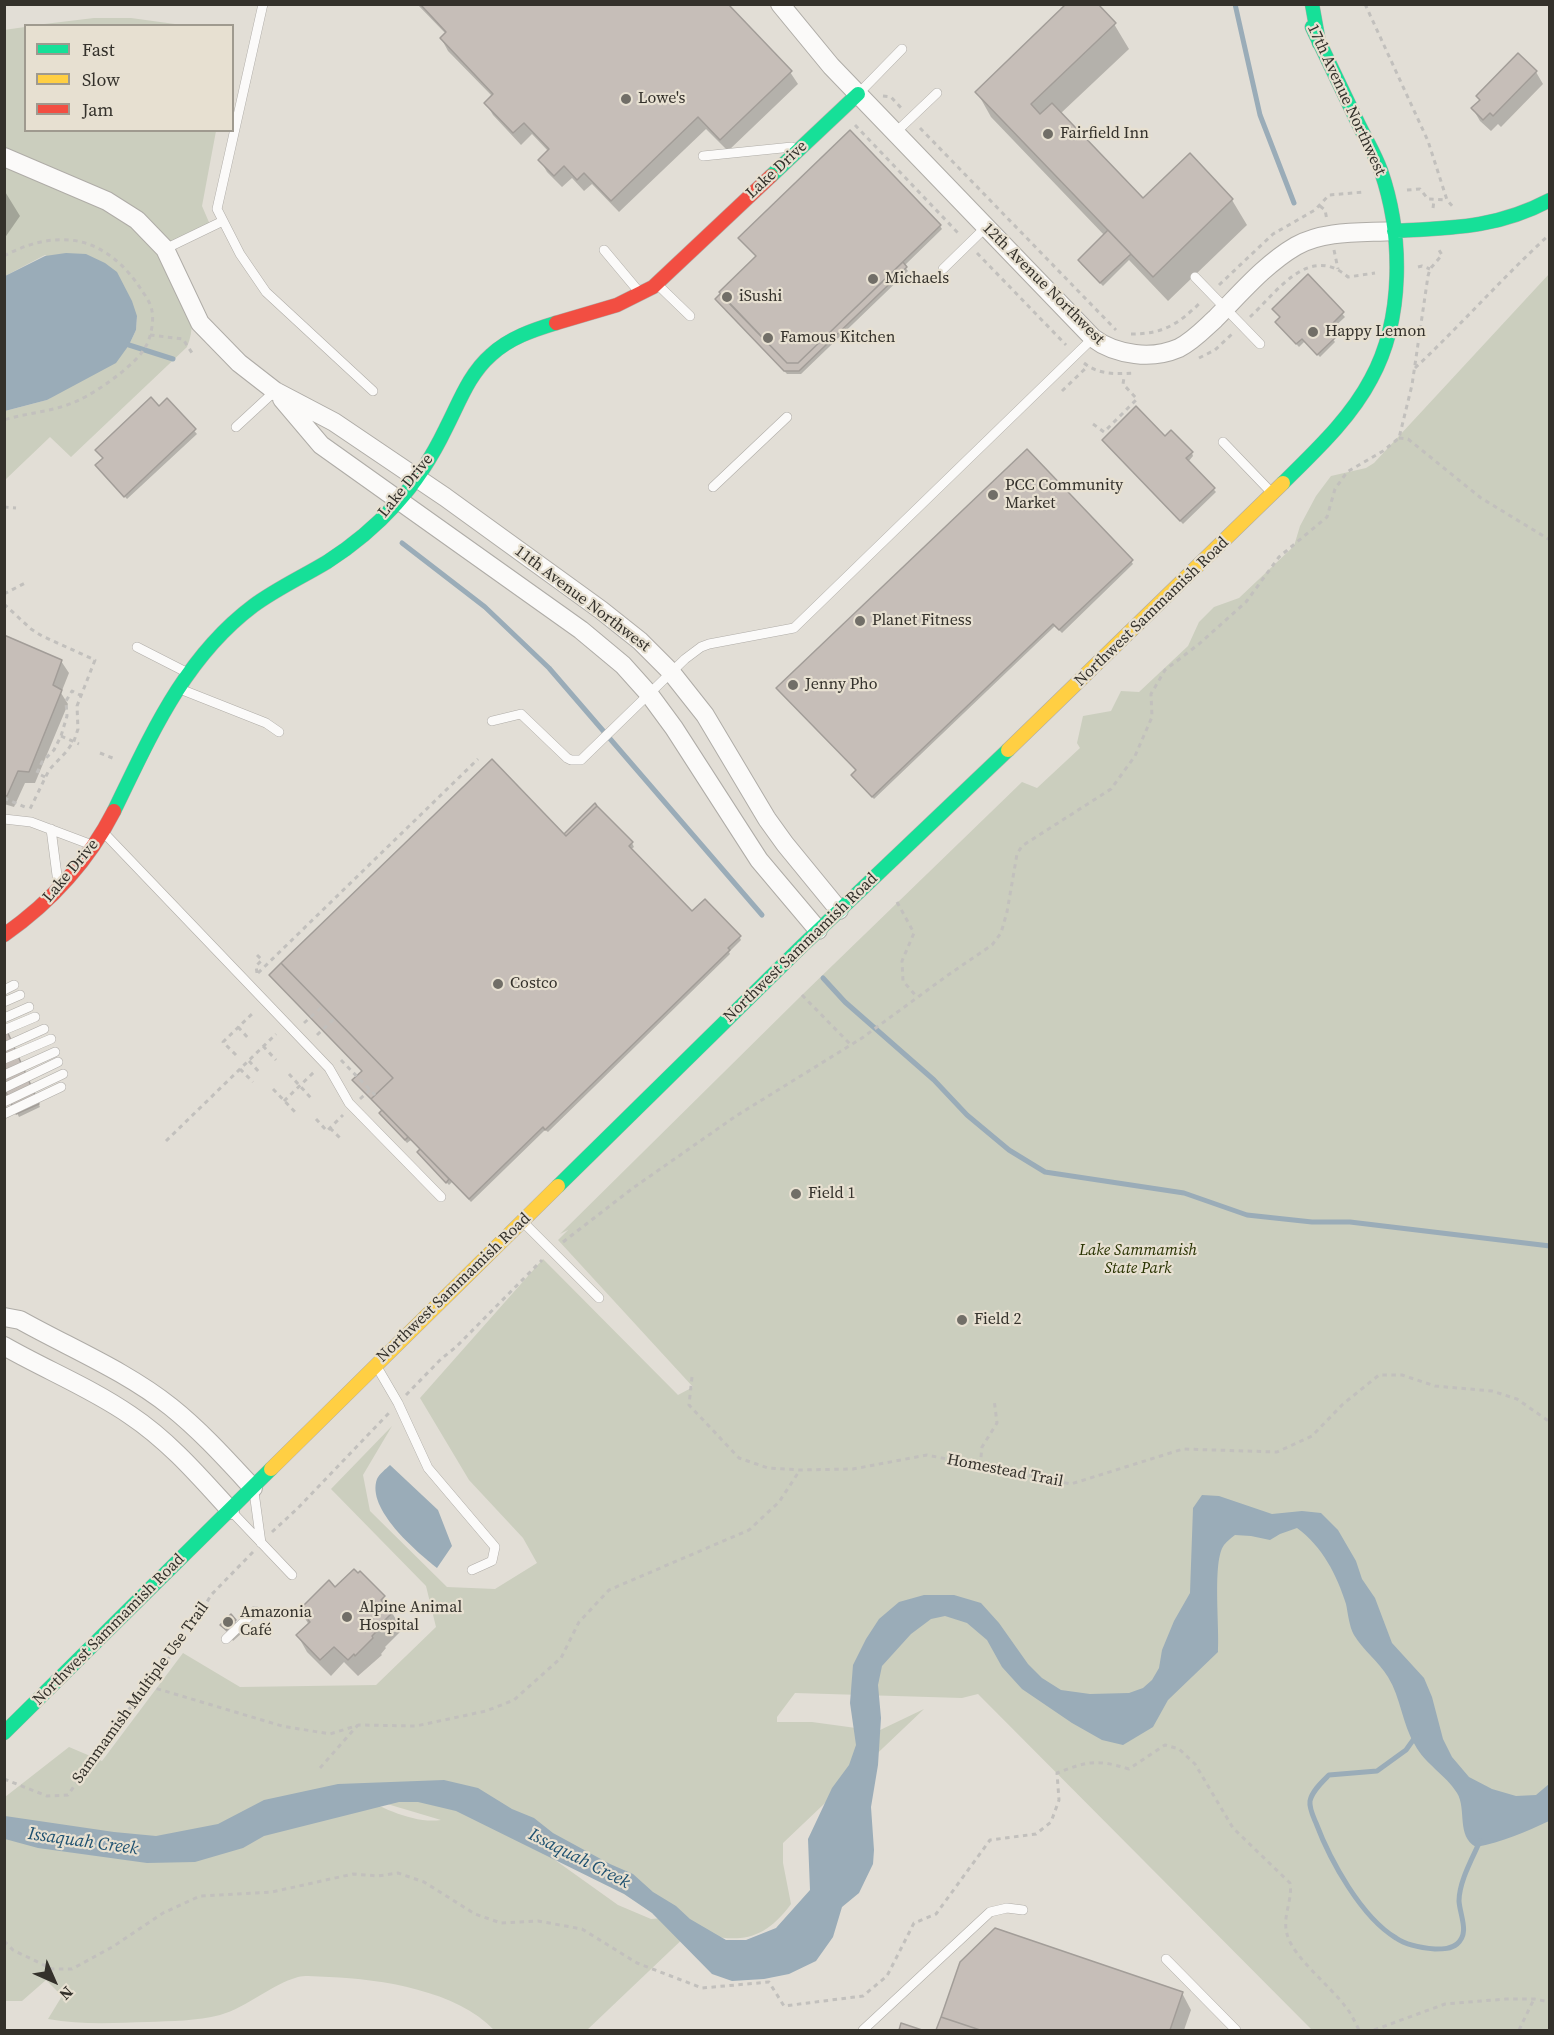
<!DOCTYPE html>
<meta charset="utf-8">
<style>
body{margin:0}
#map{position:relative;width:1554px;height:2035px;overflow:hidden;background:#e2ded6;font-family:"Source Serif 4",serif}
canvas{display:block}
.frame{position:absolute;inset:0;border:6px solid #34312b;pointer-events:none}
.legend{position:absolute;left:24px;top:24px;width:210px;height:108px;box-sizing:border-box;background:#e7e0d1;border:2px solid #9f9a8f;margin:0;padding:8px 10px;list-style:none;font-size:18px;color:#34312b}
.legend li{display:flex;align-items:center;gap:12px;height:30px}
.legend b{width:30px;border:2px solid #9f9a8f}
.north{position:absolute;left:24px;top:1951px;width:60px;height:60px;-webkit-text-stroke:4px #e7e0d1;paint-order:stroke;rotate:135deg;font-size:16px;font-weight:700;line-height:24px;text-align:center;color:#34312b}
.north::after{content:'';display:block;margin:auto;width:21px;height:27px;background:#34312b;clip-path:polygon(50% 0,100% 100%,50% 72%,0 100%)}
</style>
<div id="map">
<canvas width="1554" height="2035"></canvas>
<div class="frame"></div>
<ul class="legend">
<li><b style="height:8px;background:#16e098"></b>Fast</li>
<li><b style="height:8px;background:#ffcf43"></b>Slow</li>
<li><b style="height:8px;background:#f24e42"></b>Jam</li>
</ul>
<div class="north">N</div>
</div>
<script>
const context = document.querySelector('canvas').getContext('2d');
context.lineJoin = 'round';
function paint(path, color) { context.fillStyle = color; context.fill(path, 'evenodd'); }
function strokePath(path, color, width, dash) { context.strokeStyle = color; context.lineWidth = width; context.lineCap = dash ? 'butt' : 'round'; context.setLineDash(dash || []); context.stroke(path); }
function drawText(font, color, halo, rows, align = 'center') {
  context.font = font + ' "Source Serif 4",serif'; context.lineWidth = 4.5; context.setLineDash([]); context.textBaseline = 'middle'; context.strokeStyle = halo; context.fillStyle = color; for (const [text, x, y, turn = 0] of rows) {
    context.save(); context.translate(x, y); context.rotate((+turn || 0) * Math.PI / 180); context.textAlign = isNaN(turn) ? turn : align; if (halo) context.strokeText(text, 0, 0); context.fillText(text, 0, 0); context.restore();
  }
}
const green = new Path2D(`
 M94,18H131L182,25H36Z
 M25,27L26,130L216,131L202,206L211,227L165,249C178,279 202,314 187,347L71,457L50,437L5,480V411L47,400L129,345L136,330L137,316L45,255L5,276L4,192L6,190L4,189V30Z
 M1549,274V2030H1312L978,1694L962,1698L795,1693L777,1717V1722H812L878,1731L924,1709L783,1843V1863L791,1904C761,1945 735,1942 690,1932L587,2030H494C457,1991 382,1979 329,1977C320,1977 307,1975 298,1977C270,1985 248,2007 220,2015C197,2021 171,2021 148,2022C115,2023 80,2025 48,2019L62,1996L46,1980L22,2001H5V1797L69,1747L102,1761L183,1653L240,1687L376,1685L436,1627L426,1586L331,1489L392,1426L363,1475L370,1511L447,1587L495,1589L537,1563L523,1538L469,1480L420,1398L543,1259L678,1395L693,1387L558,1240L568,1230L560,1234L802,995L1022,782L1037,788L1080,748L1077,743L1083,716L1111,711L1121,691L1139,692L1188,646L1199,622L1214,607L1239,598L1294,546L1300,526L1316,496L1331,476L1366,468L1374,463ZM357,1795L441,1820C413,1824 381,1807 357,1795ZM541,1850L572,1858L664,1918L651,1919L618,1905Z`);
const water = new Path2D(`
 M66,253L86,254L105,263L117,272L132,301L137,316L136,330L129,345L116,363L47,400L5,411V276L45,256Z
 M390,1465L438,1510L452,1546L437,1568C416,1551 366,1509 377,1479C379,1474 386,1469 390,1465Z
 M1202,1495L1219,1496L1272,1514L1302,1511L1321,1513L1338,1530L1356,1561L1362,1579L1375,1598L1392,1643L1424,1678L1432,1697L1443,1739L1452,1757L1469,1777L1492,1789L1516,1796L1536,1795L1549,1784V1821C1526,1832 1502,1842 1476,1847C1456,1836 1467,1809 1457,1793C1446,1775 1425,1764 1415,1745C1402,1724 1401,1698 1388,1677C1379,1662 1363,1650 1354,1635C1349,1626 1348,1613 1346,1604C1337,1575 1322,1546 1297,1528L1280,1534L1270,1540L1251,1536L1235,1535C1231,1538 1227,1541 1224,1545C1212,1561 1220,1628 1218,1652L1168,1700L1153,1727L1123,1745L1102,1740L1072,1723L1022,1689L1002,1667L987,1640L967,1623L945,1616L931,1619L911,1634L882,1666L878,1685L881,1718L878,1765L871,1807L874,1850L873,1864L859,1893L842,1907L833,1937L816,1961L789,1974L764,1979L732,1981L712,1974L652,1913L624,1894L456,1811L418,1802H399L264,1836L243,1848L195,1862L147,1863L38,1848L5,1839V1816L114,1832L156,1836L218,1824L264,1800L338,1784L444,1780L478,1788L512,1809L534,1818L553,1833L610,1864L633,1874L653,1892L676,1906L690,1919L726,1940H746L776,1928L810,1890L808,1839L832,1788L849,1765L856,1745L850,1703L853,1665L866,1639L879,1619L899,1602L924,1595H954L981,1603L999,1623L1028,1664L1042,1678L1061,1690L1090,1694L1129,1693L1143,1688L1152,1680L1159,1668L1162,1650L1174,1621L1190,1593L1193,1508Z`);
const shadow = new Path2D(`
 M417,4H725L790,72L798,84L728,151L706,129L619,212L592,184L584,191L572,178L562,187L547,172L540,160L549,152L532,134L521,145L493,115L486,103L493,97L448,51L441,38L446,34Z
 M1114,24L1129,49L1060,114L1143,200H1232L1247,225L1168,301L1129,260L1103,286L1081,264L1080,260L1105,236L991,117L977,92Z
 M1536,72L1543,84L1501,127L1498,124L1491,131L1480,121L1473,109Z
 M4,190L20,216L4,239Z
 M940,226L942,229L904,266L908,271L801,374H787L717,299L757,257L742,241Z
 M1308,277L1345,317L1328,333L1335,342L1320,357L1305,341L1299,347L1279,326Z
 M167,400L197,434L127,499L99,469L104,459L98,453Z
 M1165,438L1192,453L1193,456L1188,462L1216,492L1183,524L1105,443Z
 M1131,561L1133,564L1062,633L1055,626L874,799L855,779L853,776Z
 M4,636L61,661L69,673L61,693L68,704L35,783H25L14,807L4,804Z
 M595,806L632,843L634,847L630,850L692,913L739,936L741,940L729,952L730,954L548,1132L545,1130L471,1202L452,1182L449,1185L421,1156V1150L411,1140L407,1143L383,1117L381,1114L383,1111L363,1071L564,836Z
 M4,1026L40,1107L19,1117L17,1113Z
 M335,1589L383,1597L402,1630L385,1647L386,1648L381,1654L382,1655L358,1676L344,1662L331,1676L307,1652L298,1636L309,1625L300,1610Z
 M235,1621L242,1633L233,1641L222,1625Z
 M961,1963L1182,1993L1191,2010L1184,2030H938Z`);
const stream = new Path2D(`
 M1235,4L1260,115L1294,203
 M129,345L173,359
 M402,543L485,607L549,668L762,915
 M823,978L845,1002L934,1080L967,1115L1009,1150L1045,1172L1184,1193L1247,1215L1312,1222H1350L1550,1246
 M1416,1736L1406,1750L1377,1771L1329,1775C1322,1782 1312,1791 1310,1801C1309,1808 1313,1816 1316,1823C1330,1860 1361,1917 1396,1938C1406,1945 1423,1948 1435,1949C1443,1949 1451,1949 1457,1944C1470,1933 1460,1916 1459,1901C1459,1882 1472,1859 1480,1841`);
const building = new Path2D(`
 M420,4H728L792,71L720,140L698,117L611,201L584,173L577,180L564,166L554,176L538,160L549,149L524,123L513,133L484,103L493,94L440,38L446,32Z
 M1066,4H1098L1116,23L1031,104L1040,114L1052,103L1143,198L1190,153L1233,199L1153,277L975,92Z
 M1518,53L1537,71L1493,116L1490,113L1483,120L1471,108L1480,100L1476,96Z
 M850,130L941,225L798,363H787L719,292L756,256L738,238Z
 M1108,230L1131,254L1100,283L1078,260Z
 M903,262L907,267L799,371H784L715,299L720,294L787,363H798Z
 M1308,274L1344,312L1326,330L1335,338L1317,355L1302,339L1296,344L1275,322L1280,317L1272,309Z
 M151,397L159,406L167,398L196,429L124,497L95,465L103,458L95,450Z
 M1136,406L1165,436L1171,430L1193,452L1186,458L1215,488L1180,521L1102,440Z
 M1027,449L1133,560L1059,630L1053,624L872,797L851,775L856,770L776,688Z
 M4,635L62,660L53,685L62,690L29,772L18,771L7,796L4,795Z
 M492,759L566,836L597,806L633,842L629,846L692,911L705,899L741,936L728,948L730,950L545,1130L543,1127L469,1199L371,1099L393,1078L281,963Z
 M595,803L597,806L566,836L564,834Z
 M281,963L393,1078L371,1099L352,1080L362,1071L269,975Z
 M4,1024L39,1104L16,1114L4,1088Z
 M382,1110L408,1137L405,1140L379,1113Z
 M420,1149L449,1179L446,1183L417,1152Z
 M354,1569L358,1573L360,1571L385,1596L381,1600L393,1612L376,1629L377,1631L372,1636L373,1638L355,1656L354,1654L348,1660L334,1647L320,1660L296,1635L310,1622L299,1610L329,1580L335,1587Z
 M231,1614L236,1620L226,1630L220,1625Z
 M995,1928L1183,1992L1170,2030H980L941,2017L960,1962Z
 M941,2017L980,2030H936Z
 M901,2023L922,2030H899Z`);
const path = new Path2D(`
 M1365,4L1428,141L1447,200L1454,208
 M883,96L891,97L903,110
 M855,125L960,235
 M920,128L1116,330
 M1407,190L1420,189L1428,199L1447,200
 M1320,206L1325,210L1327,220
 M1433,208L1434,201
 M1334,250L1338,269
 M977,253L1066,345
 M4,256C24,245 47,238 70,240C101,243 126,265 142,291C146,296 151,304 152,311C154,321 151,337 146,346C137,364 97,392 79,400C55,412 29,412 4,420
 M1418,267L1422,266L1430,269
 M1219,285L1273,234L1315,210L1329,195L1364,192
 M1250,317C1277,292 1309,243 1348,277L1375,273
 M1131,334C1164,334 1178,324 1201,302
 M150,335L183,339L192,353
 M1199,358L1215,350L1232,334
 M1084,363C1099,375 1116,374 1134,373
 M1415,368C1461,325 1503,277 1550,234
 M1062,391L1088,366
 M1093,424L1104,432L1137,399L1123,384L1124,378
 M1399,438L1408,439L1481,498L1550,540
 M4,507L16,508
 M4,594L25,583
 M4,604L31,629L42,636L95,660L77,706L78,729L74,741L66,752L49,770L30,809
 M61,736L79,744
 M100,753L115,759
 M45,777L37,773L42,762L54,750L61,736L67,716L66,701L72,691L80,695
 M4,798L25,807
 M897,902L914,933L902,961L903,981L917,997
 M257,955L262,960L256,966L257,973
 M258,973L478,759
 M802,995L851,1045
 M304,1023L323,1006
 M238,1027L250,1040
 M317,1035L335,1018
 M263,1046L276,1060
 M236,1055L223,1042L255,1011
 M341,1060L375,1095
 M249,1061L261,1074
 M240,1069L253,1082
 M289,1074L311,1098
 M273,1089L296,1113
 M360,1099L370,1090
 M284,1101L315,1071
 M316,1119L327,1131L343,1115
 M330,1128L341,1139
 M166,1141L276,1034
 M563,1242L633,1188L736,1116L862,1038L948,975L992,945L1001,933L1007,912L1017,854L1022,846L1111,789L1135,756L1152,717L1151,694L1165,670L1199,644L1246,602L1279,557L1327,517L1335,489L1347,472L1383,451L1399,438L1412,385L1428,276L1430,269L1442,255L1439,250
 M692,1377L689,1405L739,1458L768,1468L800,1470L853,1469L927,1455L1071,1484L1183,1449L1277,1452L1312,1436L1343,1404L1379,1375H1402L1435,1386L1492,1391L1517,1399L1550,1422
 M406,1395L441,1359L456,1347L542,1260
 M980,1466L982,1447L997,1423L994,1399
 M272,1532L298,1508L389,1413
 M148,1686L282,1726L330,1734L359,1725L416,1726L486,1711L514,1700L561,1658L579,1622L609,1590L749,1530L779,1502L800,1470
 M320,1768L357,1726
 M4,1779L47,1796L68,1795L113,1730L193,1627L211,1595L253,1552
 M4,1941L13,1950L52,1969H72L114,1946L163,1913L200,1896L272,1892L353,1874L378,1876L398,1873L424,1882L475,1914L501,1923L538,1921L582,1929L637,1963L702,1988L769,1982L784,2006L863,1996L887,1976L914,1923L936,1914L990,1840L1036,1834L1051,1822L1059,1800L1057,1773C1088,1761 1096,1759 1129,1769L1165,1745L1179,1749L1195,1764L1233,1828L1290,1883C1293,1900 1282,1916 1287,1934C1292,1956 1330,1986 1345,2006C1351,2013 1355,2022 1359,2030
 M1374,2030L1445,2004L1506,1999H1534L1550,2002
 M1519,2030L1534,1999`);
const lane = new Path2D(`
 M263,4L217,209L240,254L266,292L373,391
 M860,92L902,49
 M895,133L937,93
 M703,156L792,147
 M165,249L223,221
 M604,250L640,293
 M943,269L986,227
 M1195,277L1260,344
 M659,286L690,316
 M236,427L275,391
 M1223,442L1271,492
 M713,487L787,417
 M137,647L186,672
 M180,689L266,723L279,732
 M492,721L521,714L567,758L571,760H581L685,659L701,647L709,644L794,628L1093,338
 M4,819L31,822L92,845
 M51,829L58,883
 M105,834L329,1068L349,1103L441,1197
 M4,990L14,985
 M4,1002L20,995
 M4,1018L29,1007
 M4,1030L35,1017
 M4,1047L44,1029
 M4,1059L51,1039
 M4,1075L55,1052
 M4,1088L58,1062
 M4,1102L63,1074
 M4,1114L61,1087
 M524,1223L599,1298
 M377,1367L398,1403L428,1468L495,1547L492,1561L472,1570
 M254,1492L261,1543
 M232,1512L292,1575
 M226,1639L255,1611
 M1166,1959L1236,2030
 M863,2030L990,1912L1007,1908L1023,1910`);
const street = new Path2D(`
 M780,4L831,66L1093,338C1106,348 1119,352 1135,354C1150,356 1165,354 1179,348C1193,341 1204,329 1215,319C1240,294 1265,264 1296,246C1325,230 1362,233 1394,231
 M4,157L107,201L137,220L165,249L200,323L239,363L275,391L334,422L445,497L601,610L640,641L671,672L705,715L767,819L785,844L839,910
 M282,399L321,445L581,630L623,665L649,694L674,728L759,860L818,930
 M4,1317L20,1320C70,1348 126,1371 171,1407C201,1431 227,1460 253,1488
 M4,1346C46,1370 91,1388 130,1415C169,1441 199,1476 230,1510`);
const fast = new Path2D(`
 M1312,4L1319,43
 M771,176L858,94
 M1394,231C1453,228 1497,228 1550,200
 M1283,483C1315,451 1350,419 1371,379C1404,319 1403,235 1381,171C1375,154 1365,138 1357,121C1342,90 1327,58 1312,27
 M114,811C151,735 184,658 253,606C276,589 302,577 327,562C352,546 376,526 396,504C417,481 433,455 446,428C459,403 469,374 491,355C509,338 533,330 556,323
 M558,1186L801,947L1008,750
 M4,1733L271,1469`);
const slow = new Path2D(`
 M1008,750L1283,483
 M271,1469L558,1186`);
const jam = new Path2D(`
 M556,323L617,305L653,287L771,176
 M4,935C51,902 88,862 114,811`);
const markers = [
 [626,99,6,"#716e67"],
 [1048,134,6,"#716e67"],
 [873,279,6,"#716e67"],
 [727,297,6,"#716e67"],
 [1313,332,6,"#716e67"],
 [768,338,6,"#716e67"],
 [993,495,6,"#716e67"],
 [860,621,6,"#716e67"],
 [793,685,6,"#716e67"],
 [498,984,6,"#716e67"],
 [796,1194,6,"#716e67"],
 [962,1320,6,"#716e67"],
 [347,1617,6,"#716e67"],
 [228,1622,6,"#716e67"]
];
const poiNames = [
 ["Lowe's",638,99],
 ["Fairfield Inn",1060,134],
 ["Michaels",885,279],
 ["iSushi",739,297],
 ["Happy Lemon",1325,332],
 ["Famous Kitchen",780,338],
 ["PCC Community",1005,486],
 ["Market",1005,504],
 ["Planet Fitness",872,621],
 ["Jenny Pho",805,685],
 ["Costco",510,984],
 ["Field 1",808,1194],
 ["Field 2",974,1320],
 ["Alpine Animal",359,1608],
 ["Hospital",359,1626],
 ["Amazonia",240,1613],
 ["Café",240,1631]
];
const streetNames = [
 ["17th Avenue Northwest",1346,100,65],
 ["Lake Drive",777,170,-43],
 ["12th Avenue Northwest",1043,284,45],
 ["Lake Drive",406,486,-51],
 ["11th Avenue Northwest",582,599,37],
 ["Northwest Sammamish Road",1152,612,-44],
 ["Lake Drive",71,871,-50],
 ["Northwest Sammamish Road",801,948,-44],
 ["Northwest Sammamish Road",454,1288,-44],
 ["Homestead Trail",1005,1471,11],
 ["Northwest Sammamish Road",109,1630,-45],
 ["Sammamish Multiple Use Trail",141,1693,-54]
];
const parkNames = [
 ["Lake Sammamish",1138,1251],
 ["State Park",1138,1269]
];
const waterNames = [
 ["Issaquah Creek",83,1842,8],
 ["Issaquah Creek",579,1859,27]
];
paint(green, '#cbcebe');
paint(water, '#9aacb8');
paint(shadow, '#0003');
strokePath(stream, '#9aacb8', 5);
paint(building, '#c6beb8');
strokePath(building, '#a29d98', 1.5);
strokePath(lane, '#afaca7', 10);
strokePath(street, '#afaca7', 20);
strokePath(fast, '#afaca7', 15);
strokePath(slow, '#afaca7', 15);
strokePath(jam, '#afaca7', 15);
strokePath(path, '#c2c0bd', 3, [4.5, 4.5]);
strokePath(lane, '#fbfaf9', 9);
strokePath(street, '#fbfaf9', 18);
strokePath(fast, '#16e098', 14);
strokePath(slow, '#ffcf43', 14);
strokePath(jam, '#f24e42', 14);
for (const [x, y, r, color] of markers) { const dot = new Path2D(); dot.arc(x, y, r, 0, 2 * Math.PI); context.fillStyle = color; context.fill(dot); strokePath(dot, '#e7e0d1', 2); }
drawText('16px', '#34312b', '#e7e0d1', poiNames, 'left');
drawText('16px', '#34312b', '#e7e0d1', streetNames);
drawText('italic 16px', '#283200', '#e7e0d1', parkNames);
drawText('italic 18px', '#1f5170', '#e7e0d1', waterNames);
</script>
